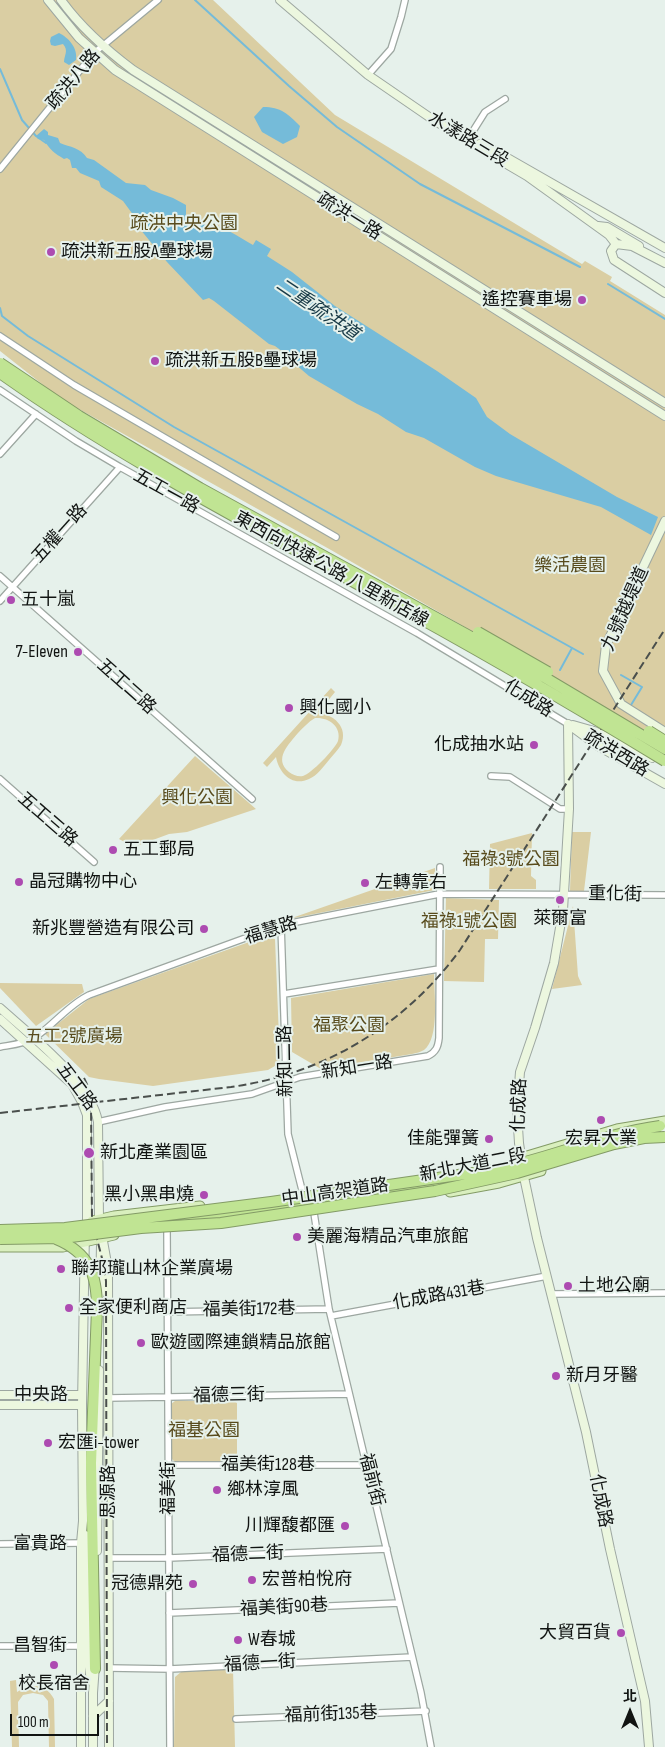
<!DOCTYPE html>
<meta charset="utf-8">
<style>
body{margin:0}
#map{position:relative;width:665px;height:1747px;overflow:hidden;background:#e6f1eb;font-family:"Sofia Sans Condensed","Noto Sans TC",sans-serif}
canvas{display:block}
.north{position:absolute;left:605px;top:1687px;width:50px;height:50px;-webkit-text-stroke:4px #e6f1eb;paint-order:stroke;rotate:0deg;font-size:14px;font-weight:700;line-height:20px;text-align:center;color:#111412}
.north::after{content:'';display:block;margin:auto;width:18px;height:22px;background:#111412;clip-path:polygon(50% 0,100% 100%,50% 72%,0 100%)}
.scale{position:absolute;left:10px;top:1714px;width:89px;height:22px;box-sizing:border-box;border:2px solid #111412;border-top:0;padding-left:6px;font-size:15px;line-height:18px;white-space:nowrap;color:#111412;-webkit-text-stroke:4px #e6f1eb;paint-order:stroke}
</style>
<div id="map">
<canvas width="665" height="1747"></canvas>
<div class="north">北</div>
<div class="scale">100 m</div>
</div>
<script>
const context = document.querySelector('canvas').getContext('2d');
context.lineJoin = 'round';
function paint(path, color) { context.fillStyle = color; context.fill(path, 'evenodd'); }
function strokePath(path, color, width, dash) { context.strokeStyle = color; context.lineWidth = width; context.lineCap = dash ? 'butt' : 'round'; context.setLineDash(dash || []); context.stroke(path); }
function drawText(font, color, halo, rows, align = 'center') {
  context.font = font + ' "Sofia Sans Condensed","Noto Sans TC",sans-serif'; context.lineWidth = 4; context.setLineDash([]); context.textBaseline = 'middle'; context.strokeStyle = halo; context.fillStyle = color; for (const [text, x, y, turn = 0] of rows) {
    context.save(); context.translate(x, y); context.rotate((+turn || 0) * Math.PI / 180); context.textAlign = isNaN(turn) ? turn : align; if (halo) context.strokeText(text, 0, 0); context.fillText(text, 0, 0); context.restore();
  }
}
const green = new Path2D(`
 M0,0H213L335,115L582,264L585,261L612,277L610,281L665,315V742L331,550L61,399L0,351Z
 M331,688L335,692L318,713C333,714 349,727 341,745C338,750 333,755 329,760C323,767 317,776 309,779C292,787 279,773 276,757L267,767L263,763ZM315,718C328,717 342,726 338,741C335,749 311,774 303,776C298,777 293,775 289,772C273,759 289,744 298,733C303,728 308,722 315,718Z
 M195,756L256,809L187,832L169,834L134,847L119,839Z
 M572,832H591L584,891H570Z
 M532,833L531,876L536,880V889H489L490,844Z
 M435,868V890L289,919Z
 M446,898L499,900L498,939H485L484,982L444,981Z
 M573,906L578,976L582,985L552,989Z
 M266,936L275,939L280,1063L268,1070L153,1086L99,1079L89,1077L45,1034L89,999Z
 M434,974C434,993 440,1038 424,1050C421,1052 416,1053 412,1054L321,1069L292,1052L291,998Z
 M0,983L82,984L84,992L36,1026L0,988Z
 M175,1401H234L237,1403V1459L234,1462L174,1461L171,1458V1404Z
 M233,1669L235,1747H174L175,1677L181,1672Z
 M16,1680L17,1692C30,1683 46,1683 54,1699L55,1747H49L48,1701L43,1695L33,1693L23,1695L18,1702L19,1747H12L10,1681Z`);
const water = new Path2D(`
 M59,33C69,38 78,48 76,60L69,65L64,62C64,55 69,51 63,44L55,46L51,45L50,41L51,37Z
 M263,107C281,107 288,114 300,126L297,137L283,144L262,132L254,117Z
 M44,129L48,132V135L58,138L60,143C70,147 81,148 87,158L94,160L126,183L145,185L151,190L173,198L186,205V217L194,226C215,219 235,235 253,245L256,240L271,249L267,256L292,272L335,306L437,371L476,398L487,417L510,434L617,497L658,517L651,535L601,507L496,476L475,467L424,438L406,432L378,414L357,404L309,376L295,364L294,360L275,346L269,344L214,301L209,298L203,300L167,262L140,229L134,216L123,201L101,187L99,181L80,173L76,168H72L70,160L67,158L64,159C54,153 50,150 44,140L38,139L36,136Z`);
const stream = new Path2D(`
 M195,0L289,86L337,127L420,184L580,267
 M0,69L22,120L36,136L46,143
 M608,284L665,319
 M0,308L2,316L28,336L174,427L583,654
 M560,670L572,648
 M621,675L642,687L631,705`);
const street = new Path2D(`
 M368,75L391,49L401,17L405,0
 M468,139L485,112L505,99
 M0,169L94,53L158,0
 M0,336L74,385L196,456L336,537
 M0,390L76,441L120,467L417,633L568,724
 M0,454L36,414
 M0,576L252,799
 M0,601L120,467
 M491,776L510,777L560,809H569
 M0,779L94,862
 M281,925L288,1134L303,1194
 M284,994L439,969
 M0,1047C11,1045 24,1044 34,1038C54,1025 68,1005 89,995L281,925L439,894L665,895
 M98,1122L165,1107L252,1094L300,1077L428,1056C436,1052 438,1047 439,1038L440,867
 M314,1213L329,1309L421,1693L431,1747
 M167,1230L170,1747
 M551,1294L665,1293
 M168,1312L329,1309
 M331,1316L547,1276
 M108,1398L349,1394
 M168,1465H367
 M0,1544L81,1543
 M109,1558H169L387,1549
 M169,1613L399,1603
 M0,1646H81
 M109,1668L170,1669L412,1657
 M236,1719L426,1711`);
const secondary = new Path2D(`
 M48,0L79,38L115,70L665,416
 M61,0C81,28 105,49 133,70L665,403
 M280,0L368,75L435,121L468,139L486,152L527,176L609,235L616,244L632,246L665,263
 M480,144L490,148L665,248
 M598,226L607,227L639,246
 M616,244L611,251L614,260L665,293
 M665,521L606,645L603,671L621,704L665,732
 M568,724L569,809L563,910L554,963L535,1028L520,1072L517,1111L519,1143L524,1177L537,1238L586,1432L610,1549L645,1701L649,1747
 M568,724L598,746L665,784
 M573,725L594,731L652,758
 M0,1008C29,1034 92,1083 98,1122L99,1219L108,1269L109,1747
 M0,1019L72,1084L82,1102L87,1115V1223L85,1231L82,1405L83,1521L81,1543V1747
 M100,1294L101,1245
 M0,1395H82
 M0,1405H82
 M85,1535L87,1653L91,1681
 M97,1551L99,1370
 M93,1716L109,1701
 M93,1747V1693L95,1665`);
const primary = new Path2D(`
 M517,1159L617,1129L665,1121
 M450,1192L499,1183L541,1171
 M92,1221L114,1216L200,1206
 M0,1247H63L114,1235`);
const highway = new Path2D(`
 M149,1222L198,1218L319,1204L476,1177
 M95,1669L91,1463L97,1309`);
const rail = new Path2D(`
 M84,1078L90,1091L91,1105L92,1220L103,1262L106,1281L107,1747
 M0,1113L231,1087C324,1074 404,1026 460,950L665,629`);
const highwayBridge = new Path2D(`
 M0,363L79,416L200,488L544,677L665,749
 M0,373C117,456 245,522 370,591C470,645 568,702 665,761
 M478,632L548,672
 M649,731L665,741
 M0,1230L65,1228L271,1202L486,1171C546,1161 600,1134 660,1126
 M0,1239L63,1238L141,1228L221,1223L435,1191L517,1173L614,1144L644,1138L665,1137
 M56,1239C90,1253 97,1275 97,1309`);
const markers = [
 [51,252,5,"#ad4bb1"],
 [582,300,5,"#ad4bb1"],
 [155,361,5,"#ad4bb1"],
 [11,600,5,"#ad4bb1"],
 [78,652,5,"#ad4bb1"],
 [289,708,5,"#ad4bb1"],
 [534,745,5,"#ad4bb1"],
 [113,850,5,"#ad4bb1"],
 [19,882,5,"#ad4bb1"],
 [365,883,5,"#ad4bb1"],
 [560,900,5,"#ad4bb1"],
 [204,929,5,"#ad4bb1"],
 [601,1120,5,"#ad4bb1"],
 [489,1139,5,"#ad4bb1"],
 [89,1153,6,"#ad4bb1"],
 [204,1195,5,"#ad4bb1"],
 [297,1237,5,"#ad4bb1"],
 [61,1269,5,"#ad4bb1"],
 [568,1286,5,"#ad4bb1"],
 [69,1308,5,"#ad4bb1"],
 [141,1343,5,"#ad4bb1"],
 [556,1376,5,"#ad4bb1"],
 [48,1443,5,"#ad4bb1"],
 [217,1490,5,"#ad4bb1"],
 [345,1526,5,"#ad4bb1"],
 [252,1580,5,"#ad4bb1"],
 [193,1584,5,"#ad4bb1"],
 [621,1633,5,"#ad4bb1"],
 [238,1640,5,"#ad4bb1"],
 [54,1665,5,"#ad4bb1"]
];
const streetNames = [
 ["疏洪八路",74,80,-50],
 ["水漾路三段",468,140,31],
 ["疏洪一路",349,217,32],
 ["五工一路",166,492,29],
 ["五權一路",60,534,-48],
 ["東西向快速公路 八里新店線",331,570,29],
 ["九號越堤道",626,609,-66],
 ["五工二路",126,687,42],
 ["化成路",528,699,32],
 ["疏洪西路",616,754,31],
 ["五工三路",47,820,41],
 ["重化街",615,895,1],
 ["福慧路",271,931,-17],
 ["新知二路",286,1061,-91],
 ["新知一路",357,1068,-9],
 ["五工路",76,1087,53],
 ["化成路",520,1105,-88],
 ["新北大道二段",473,1166,-11],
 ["中山高架道路",335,1193,-8],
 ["化成路431巷",439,1296,-10],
 ["福美街172巷",249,1310,-1],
 ["中央路",41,1395],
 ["福德三街",229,1396,-1],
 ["福美街128巷",268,1465],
 ["福前街",371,1480,76],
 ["福美街",169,1488,-90],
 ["思源路",109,1492,-90],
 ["化成路",600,1501,79],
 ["富貴路",40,1544],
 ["福德二街",248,1555,-2],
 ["福美街90巷",284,1608,-3],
 ["昌智街",40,1646],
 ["福德一街",260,1664,-3],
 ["福前街135巷",331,1715,-2]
];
const parkNames = [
 ["疏洪中央公園",184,224],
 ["樂活農園",570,566],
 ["興化公園",197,798],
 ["福祿3號公園",511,860],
 ["福祿1號公園",469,922],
 ["福聚公園",349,1026],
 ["五工2號廣場",74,1037],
 ["福基公園",204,1431]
];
const poiNames = [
 ["疏洪新五股A壘球場",61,252],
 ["遙控賽車場",572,300,"right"],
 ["疏洪新五股B壘球場",165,361],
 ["五十嵐",21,600],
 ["7-Eleven",68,652,"right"],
 ["興化國小",299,708],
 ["化成抽水站",524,745,"right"],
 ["五工郵局",123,850],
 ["晶冠購物中心",29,882],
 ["左轉靠右",375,883],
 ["萊爾富",560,919,"center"],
 ["新兆豐營造有限公司",194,929,"right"],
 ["佳能彈簧",479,1139,"right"],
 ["宏昇大業",601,1139,"center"],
 ["新北產業園區",100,1153],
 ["黑小黑串燒",194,1195,"right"],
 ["美麗海精品汽車旅館",307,1237],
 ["聯邦瓏山林企業廣場",71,1269],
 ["土地公廟",578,1286],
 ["全家便利商店",79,1308],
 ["歐遊國際連鎖精品旅館",151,1343],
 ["新月牙醫",566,1376],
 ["宏匯i-tower",58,1443],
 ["鄉林淳風",227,1490],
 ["川輝馥都匯",335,1526,"right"],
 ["宏普柏悅府",262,1580],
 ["冠德鼎苑",183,1584,"right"],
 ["大貿百貨",611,1633,"right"],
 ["W春城",248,1640],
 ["校長宿舍",54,1684,"center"]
];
const waterNames = [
 ["二重疏洪道",317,310,34]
];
paint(green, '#dacea3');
paint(water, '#75bbd9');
strokePath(stream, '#75bbd9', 2);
strokePath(street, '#9da7a1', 8);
strokePath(secondary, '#9da7a1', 10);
strokePath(primary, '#839b66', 11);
strokePath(highway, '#839b66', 12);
strokePath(street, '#fff', 5.5);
strokePath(secondary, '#ecf7df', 8);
strokePath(primary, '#d9efbe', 9);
strokePath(highway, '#c0e493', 10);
strokePath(rail, '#4a4f4c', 2, [8, 4]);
strokePath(highwayBridge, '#839b66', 12, []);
strokePath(highwayBridge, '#c0e493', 10);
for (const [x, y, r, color] of markers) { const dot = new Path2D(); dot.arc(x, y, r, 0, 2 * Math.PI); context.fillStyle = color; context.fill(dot); strokePath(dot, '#e6f1eb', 2); }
drawText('18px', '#111412', '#e6f1eb', streetNames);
drawText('18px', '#584b1c', '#e6f1eb', parkNames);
drawText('18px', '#111412', '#e6f1eb', poiNames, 'left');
drawText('italic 19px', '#173946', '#e6f1eb', waterNames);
</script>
